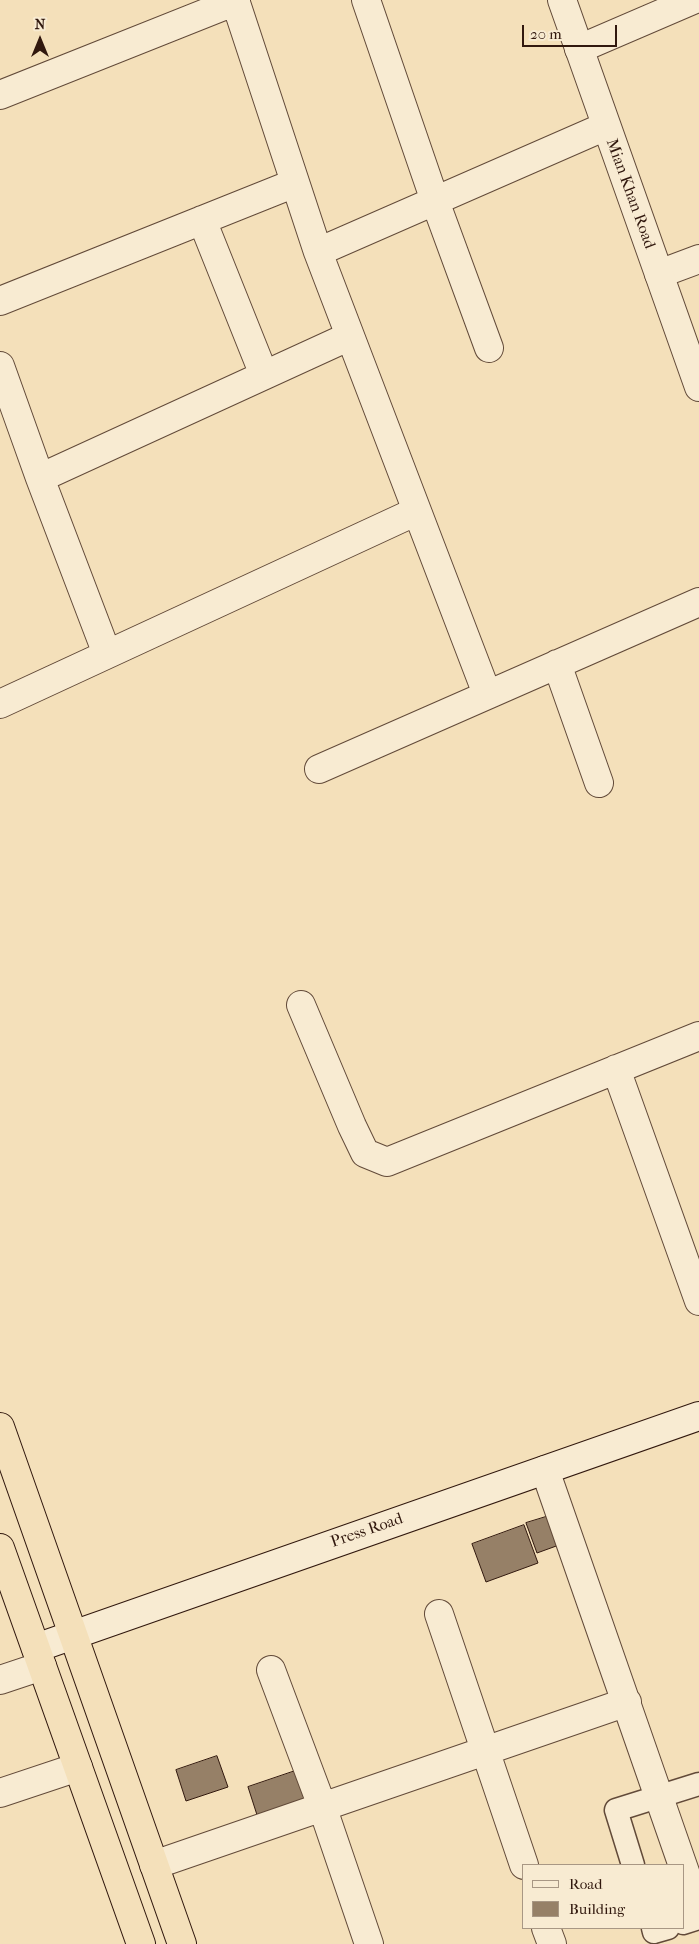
<!DOCTYPE html>
<style>
body{margin:0}
#map{position:relative;width:699px;height:1944px;overflow:hidden;background:#f4e0ba;font-family:"IM FELL French Canon",serif}
canvas{display:block}
.legend{position:absolute;left:522px;top:1864px;width:162px;height:65px;box-sizing:border-box;background:#f8ebd2;border:1px solid #a89784;margin:0;padding:6px 9px;list-style:none;font-size:15px;color:#31180e}
.legend li{display:flex;align-items:center;gap:10px;height:25px}
.legend b{width:25px;border:1px solid #a89784}
.north{position:absolute;left:15px;top:15px;width:50px;height:50px;-webkit-text-stroke:4px #f8ebd2;paint-order:stroke;rotate:0deg;font-size:14px;font-weight:700;line-height:20px;text-align:center;color:#31180e}
.north::after{content:'';display:block;margin:auto;width:18px;height:22px;background:#31180e;clip-path:polygon(50% 0,100% 100%,50% 72%,0 100%)}
.scale{position:absolute;left:522px;top:25px;width:95px;height:22px;box-sizing:border-box;border:2px solid #31180e;border-top:0;padding-left:6px;font-size:15px;line-height:18px;white-space:nowrap;color:#31180e;-webkit-text-stroke:4px #f8ebd2;paint-order:stroke}
</style>
<div id="map">
<canvas width="699" height="1944"></canvas>
<ul class="legend">
<li><b style="height:6px;background:#f8ebd2"></b>Road</li>
<li><b style="height:14px;background:#968067"></b>Building</li>
</ul>
<div class="north">N</div>
<div class="scale">20 m</div>
</div>
<script>
const context = document.querySelector('canvas').getContext('2d');
context.lineJoin = 'round';
function paint(path, color) { context.fillStyle = color; context.fill(path, 'evenodd'); }
function strokePath(path, color, width, dash) { context.strokeStyle = color; context.lineWidth = width; context.lineCap = dash ? 'butt' : 'round'; context.setLineDash(dash || []); context.stroke(path); }
function drawText(font, color, halo, rows, align = 'center') {
  context.font = font + ' "IM FELL French Canon",serif'; context.lineWidth = 4; context.setLineDash([]); context.textBaseline = 'middle'; context.strokeStyle = halo; context.fillStyle = color; for (const [text, x, y, turn = 0] of rows) {
    context.save(); context.translate(x, y); context.rotate((+turn || 0) * Math.PI / 180); context.textAlign = isNaN(turn) ? turn : align; if (halo) context.strokeText(text, 0, 0); context.fillText(text, 0, 0); context.restore();
  }
}
const building = new Path2D(`
 M549,1516L559,1545L537,1553L526,1523Z
 M524,1525L538,1563L486,1582L472,1544Z
 M217,1756L228,1787L186,1801L176,1770Z
 M301,1769L311,1799L258,1818L248,1787Z`);
const pedestrian = new Path2D(`
 M633,1865L616,1810L699,1784
 M683,1923L699,1918
 M653,1928L654,1932L668,1928`);
const minor = new Path2D(`
 M235,0L318,252L487,694
 M366,0L435,201L489,348
 M579,49L693,0
 M0,95L236,1
 M202,220L264,375
 M318,252L606,126
 M659,274L699,259
 M0,301L295,183
 M0,366L40,478L107,654
 M40,478L350,336
 M557,664L599,783
 M0,704L417,511
 M319,769L699,602
 M301,1005L352,1126L365,1153L387,1162L699,1036
 M616,1069L699,1301
 M545,1470L699,1912
 M439,1614L524,1865
 M271,1670L322,1806L369,1944
 M0,1680L42,1666
 M0,1793L78,1767
 M154,1865L627,1702
 M546,1928L552,1944`);
const tertiary = new Path2D(`
 M562,0L699,387`);
const secondary = new Path2D(`
 M36,1648L699,1416`);
const trunk = new Path2D(`
 M0,1427L182,1944
 M0,1548L141,1944`);
const streetNames = [
 ["Mian Khan Road",630,194,70],
 ["Press Road",367,1531,-19]
];
paint(building, '#968067');
strokePath(building, '#31180e', 1);
strokePath(pedestrian, '#624a39', 25);
strokePath(minor, '#624a39', 30);
strokePath(tertiary, '#624a39', 30);
strokePath(secondary, '#31180e', 30);
strokePath(trunk, '#31180e', 30);
strokePath(pedestrian, '#f8ebd2', 22);
strokePath(minor, '#f8ebd2', 28);
strokePath(tertiary, '#f8ebd2', 28);
strokePath(secondary, '#f8ebd2', 28);
strokePath(trunk, '#f4e0ba', 28);
drawText('16px', '#31180e', '#f8ebd2', streetNames);
</script>
